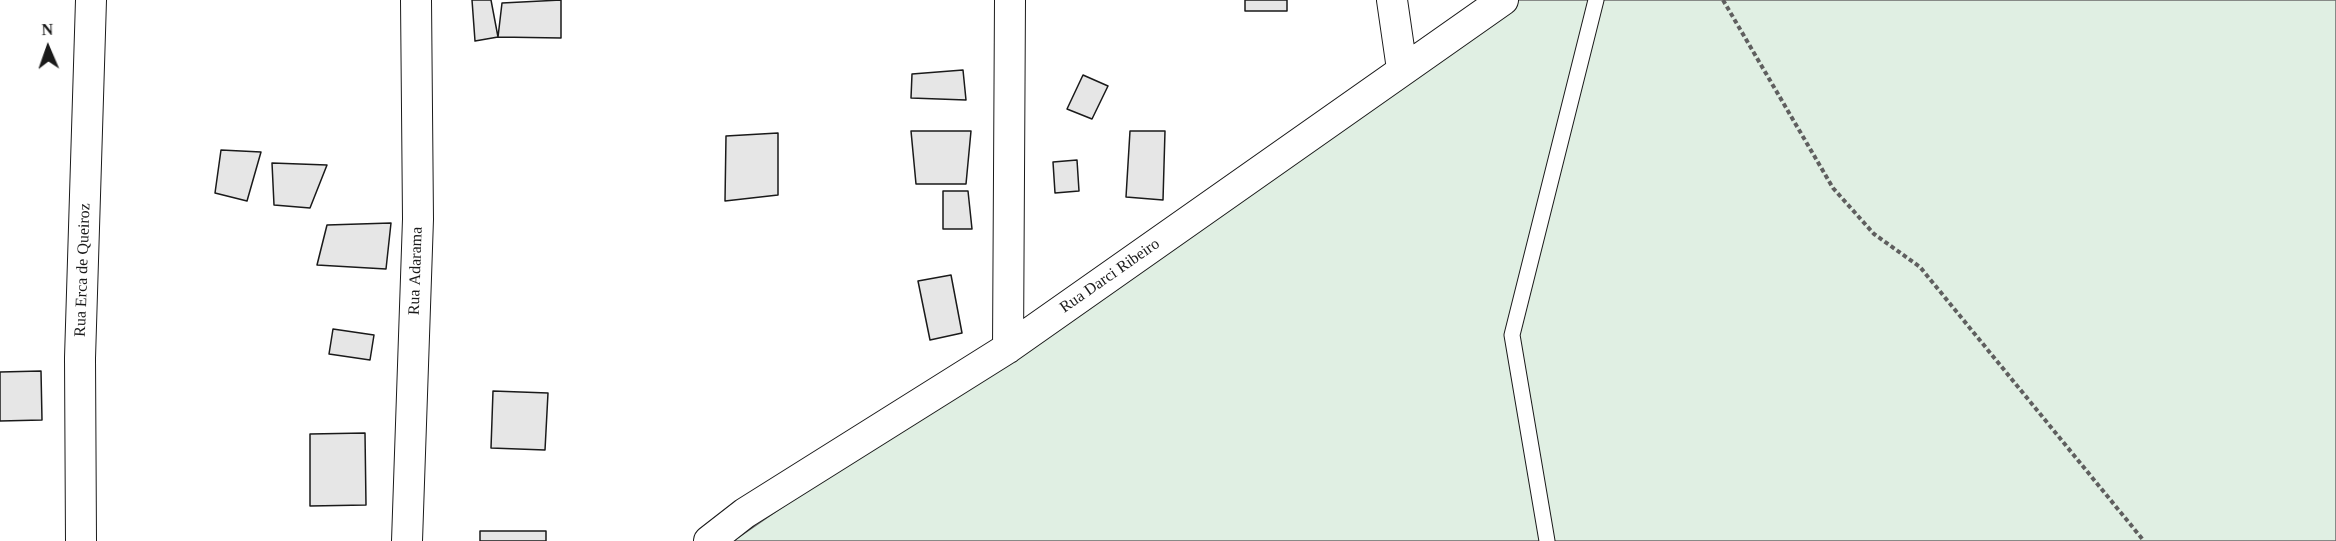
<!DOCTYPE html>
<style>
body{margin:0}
#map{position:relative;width:2336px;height:541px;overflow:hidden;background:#fff;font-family:Georgia,serif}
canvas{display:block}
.north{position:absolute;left:18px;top:18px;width:60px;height:60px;-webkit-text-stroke:4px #fff;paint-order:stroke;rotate:358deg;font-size:16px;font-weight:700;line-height:24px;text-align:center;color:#1a1a1a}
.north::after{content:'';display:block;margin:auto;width:21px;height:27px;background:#1a1a1a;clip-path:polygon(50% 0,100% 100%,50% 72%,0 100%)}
</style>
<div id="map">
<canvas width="2336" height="541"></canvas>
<div class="north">N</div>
</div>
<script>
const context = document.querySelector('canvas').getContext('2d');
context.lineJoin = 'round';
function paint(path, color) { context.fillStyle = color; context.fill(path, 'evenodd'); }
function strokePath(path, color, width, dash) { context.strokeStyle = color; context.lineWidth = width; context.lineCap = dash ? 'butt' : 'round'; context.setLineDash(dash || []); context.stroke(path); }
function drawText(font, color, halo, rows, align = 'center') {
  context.font = font + ' Georgia,serif'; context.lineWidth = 4.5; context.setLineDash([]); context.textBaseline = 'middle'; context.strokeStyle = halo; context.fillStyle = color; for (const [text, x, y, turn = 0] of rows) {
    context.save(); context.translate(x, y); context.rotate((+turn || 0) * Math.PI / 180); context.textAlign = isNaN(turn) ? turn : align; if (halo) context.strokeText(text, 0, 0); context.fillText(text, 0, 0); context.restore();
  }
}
const green = new Path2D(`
 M1518,0H2336V541H733Z`);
const building = new Path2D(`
 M472,0H491L498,37L475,41Z
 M561,0V38L498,37L502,3Z
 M1245,0H1287V11H1245Z
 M963,70L966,100L911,98L912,74Z
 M1083,75L1108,86L1092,119L1067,109Z
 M911,131H971L966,184H916Z
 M1130,131H1165L1163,200L1126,197Z
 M778,133V195L725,201L726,136Z
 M221,150L261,152L247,201L215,193Z
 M1077,160L1079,191L1055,193L1053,162Z
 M272,163L327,165L310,208L274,205Z
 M943,191H968L972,229H943Z
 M391,223L386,269L317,265L327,225Z
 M951,275L962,333L930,340L918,281Z
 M333,329L374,335L370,360L329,354Z
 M41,371L42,420L0,421V372Z
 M493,391L548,393L545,450L491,448Z
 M365,433L366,505L310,506V434Z
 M480,531H546V541H480Z`);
const path = new Path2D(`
 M1723,0L1833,188L1874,234L1920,267L2144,541`);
const service = new Path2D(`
 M1547,541L1512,335L1596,0`);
const minor = new Path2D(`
 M1392,0L1402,69
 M1008,348L1010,0
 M81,541L80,358L91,0
 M407,541L418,219L416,0
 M709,541L745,513L1008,348L1503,0`);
const streetNames = [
 ["Rua Erca de Queiroz",83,270,-88],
 ["Rua Adarama",416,271,-88],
 ["Rua Darci Ribeiro",1110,276,-35]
];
paint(green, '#e0efe3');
strokePath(green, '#6a6a6a', 1.5);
paint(building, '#e6e6e6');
strokePath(building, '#1a1a1a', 1.5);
strokePath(service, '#1a1a1a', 17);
strokePath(minor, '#1a1a1a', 32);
strokePath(path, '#5f5f5f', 4, [4.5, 3]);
strokePath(service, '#fff', 15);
strokePath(minor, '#fff', 30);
drawText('16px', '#1a1a1a', '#fff', streetNames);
</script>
